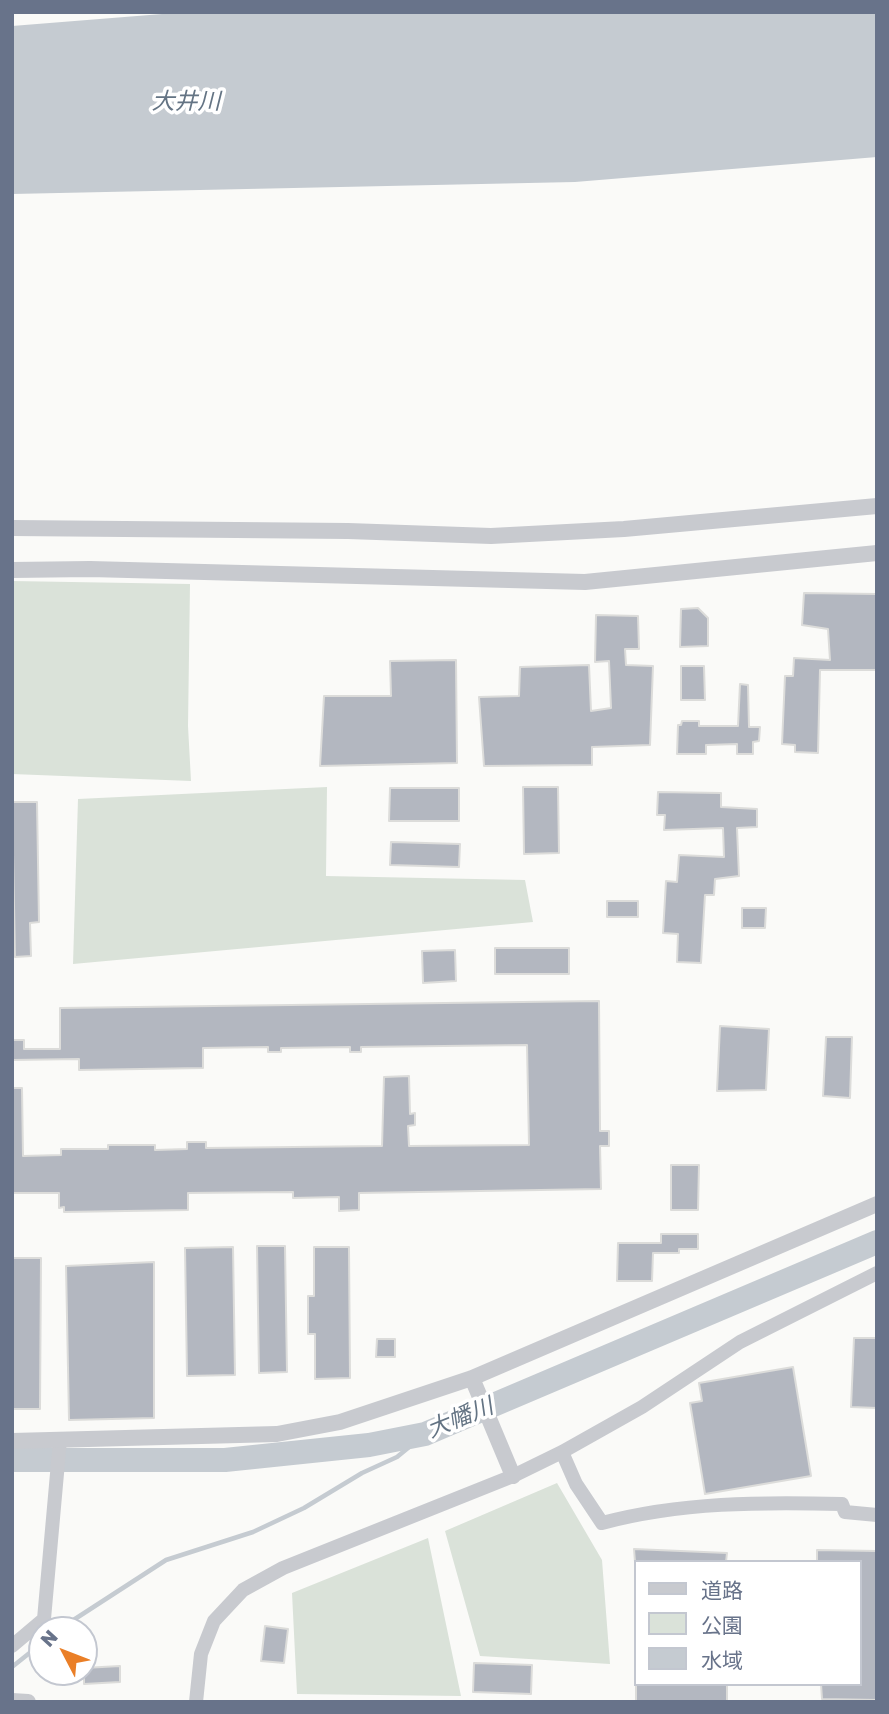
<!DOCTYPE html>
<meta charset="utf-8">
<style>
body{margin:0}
#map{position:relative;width:889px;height:1714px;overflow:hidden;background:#fafaf8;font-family:"Golos Text","Noto Sans JP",sans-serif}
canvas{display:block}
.frame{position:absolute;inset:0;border:14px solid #68738a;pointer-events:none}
.legend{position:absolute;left:634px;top:1560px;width:228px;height:126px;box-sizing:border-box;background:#fff;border:2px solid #c3c7d0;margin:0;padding:9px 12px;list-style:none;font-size:21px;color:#68738a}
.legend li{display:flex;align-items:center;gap:14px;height:35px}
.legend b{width:35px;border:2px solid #c3c7d0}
.north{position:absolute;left:28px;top:1616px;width:70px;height:70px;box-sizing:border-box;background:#fff;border:2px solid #c3c7d0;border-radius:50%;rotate:312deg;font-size:19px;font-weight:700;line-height:28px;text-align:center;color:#68738a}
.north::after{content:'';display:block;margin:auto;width:24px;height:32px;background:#ea7f27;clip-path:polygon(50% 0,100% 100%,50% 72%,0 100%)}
</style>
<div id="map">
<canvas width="889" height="1714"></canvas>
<div class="frame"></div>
<ul class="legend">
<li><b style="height:9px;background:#c8cacf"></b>道路</li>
<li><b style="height:19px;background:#dae2d9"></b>公園</li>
<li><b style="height:19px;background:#c5cbd1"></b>水域</li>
</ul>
<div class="north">N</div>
</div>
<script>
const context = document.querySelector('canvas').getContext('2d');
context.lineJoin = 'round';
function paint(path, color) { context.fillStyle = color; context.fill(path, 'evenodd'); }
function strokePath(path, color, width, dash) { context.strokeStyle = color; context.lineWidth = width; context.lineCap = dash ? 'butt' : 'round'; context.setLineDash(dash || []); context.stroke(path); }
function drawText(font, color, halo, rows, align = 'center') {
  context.font = font + ' "Golos Text","Noto Sans JP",sans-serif'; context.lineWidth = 7; context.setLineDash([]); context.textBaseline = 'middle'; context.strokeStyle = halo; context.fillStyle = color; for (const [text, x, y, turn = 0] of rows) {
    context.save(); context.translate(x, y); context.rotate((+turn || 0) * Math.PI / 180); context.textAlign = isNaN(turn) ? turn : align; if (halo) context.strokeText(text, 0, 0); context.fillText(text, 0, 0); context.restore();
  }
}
const green = new Path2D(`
 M12,581L190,584L188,726L191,781L12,774Z
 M327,787L326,876L525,880L533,922L73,964L78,799Z
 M557,1483L602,1560L610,1664L480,1656L445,1531Z
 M428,1538L461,1696L297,1694L292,1593Z`);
const water = new Path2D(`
 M187,12H877V157L575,182L12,194V26Z`);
const stream = new Path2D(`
 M58,1630L166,1560L253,1532L304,1508L362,1473L397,1457L425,1434
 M12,1667L42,1643`);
const river = new Path2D(`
 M12,1460H225L369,1445L425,1434L877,1242`);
const building = new Path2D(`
 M804,593L877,594V670H820L818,753L795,752V745L782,744L785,676H793L794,658L830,660L828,629L802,625Z
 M698,608L708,618V646L680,647L681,609Z
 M596,615L638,616L639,649H625L626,665L653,666L650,745L592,747V765L484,766L479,697L519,696L520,667L589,665L591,711L611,708L609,661L595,662Z
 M456,660L457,763L320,766L324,696H391L390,661Z
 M681,666H704L705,700H681Z
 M740,684L748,685L749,727H760L759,741L753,742V754H737V744L706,745V754H677L678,725H681L682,721H699V726H738Z
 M523,787H558L559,853L524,854Z
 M390,788H459V821H389Z
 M658,792L721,793V807L757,809V827L737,828L739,876L715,879L714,895H705L701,963L677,962L678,934L663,933L666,881L677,882L679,855L724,857L723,828L664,830L665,815H657Z
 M12,802H37L39,922L30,923L31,956L15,957Z
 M391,842L460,844L459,867L390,865Z
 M607,901H638V917H607Z
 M742,908H766L765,928H742Z
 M495,948H569V974H495Z
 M455,950L456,981L423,983L422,951Z
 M599,1001L600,1131H609V1146H600L601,1189L359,1193V1210L339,1211V1197L293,1198V1192L188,1193V1210L64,1212V1207L59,1208V1193H12V1088H22L23,1156L61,1155V1149H108V1145H155V1150L187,1149V1142H206V1148L382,1146L384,1077L409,1076L410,1114L415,1113V1125L408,1126L409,1146L529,1145L527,1045L361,1047V1052H350V1047L281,1048V1052H268V1047L203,1048V1068L79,1070V1059L12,1060V1040H24V1049H60V1008Z
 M720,1026L769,1029L766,1090L717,1091Z
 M826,1037H852L850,1098L823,1096Z
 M671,1165H699L698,1210H671Z
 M661,1234H698V1249H679V1253H653L652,1281H617L618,1243H661Z
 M257,1246H285L287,1372L259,1373Z
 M233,1247L235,1375L187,1376L185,1248Z
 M314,1247H349L350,1378L315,1379V1334H308V1296H314Z
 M12,1258H41L40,1409H12Z
 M154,1262V1418L69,1420L66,1266Z
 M854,1338H877V1408L851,1407Z
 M377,1339H395V1357H376Z
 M793,1367L811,1476L705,1494L690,1403L702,1401L699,1383Z
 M634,1549L727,1553L726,1562H635Z
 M817,1550L877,1551V1700L822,1699L821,1684H859V1562H817Z
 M265,1626L288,1629L284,1663L261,1661Z
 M474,1663L532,1665L531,1694L473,1692Z
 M120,1666V1682L84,1684V1668Z
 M636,1684H727V1702H636Z`);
const minor = new Path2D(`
 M562,1452L576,1484L602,1523C681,1502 761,1502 842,1504L845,1512L877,1515
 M12,1646L44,1619L60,1440
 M196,1702L201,1654L214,1621L243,1590L283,1568L513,1476L562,1452L642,1407L740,1342L877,1273`);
const tertiary = new Path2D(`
 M12,528L348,531L491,536L624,529L877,506
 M12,570L90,569L585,582L877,553
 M472,1378L513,1476
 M12,1441L277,1434L340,1422L472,1378L877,1204
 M12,1701L28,1702`);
const waterNames = [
 ["大井川",186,102],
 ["大幡川",460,1418,-22]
];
paint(green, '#dae2d9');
paint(water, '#c5cbd1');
strokePath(stream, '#c5cbd1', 4.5);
strokePath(river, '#c5cbd1', 24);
paint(building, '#b3b7c0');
strokePath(building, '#dcdcda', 2);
strokePath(minor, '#c8cacf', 14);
strokePath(tertiary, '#c8cacf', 16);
drawText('italic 23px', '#647484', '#fff', waterNames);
</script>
